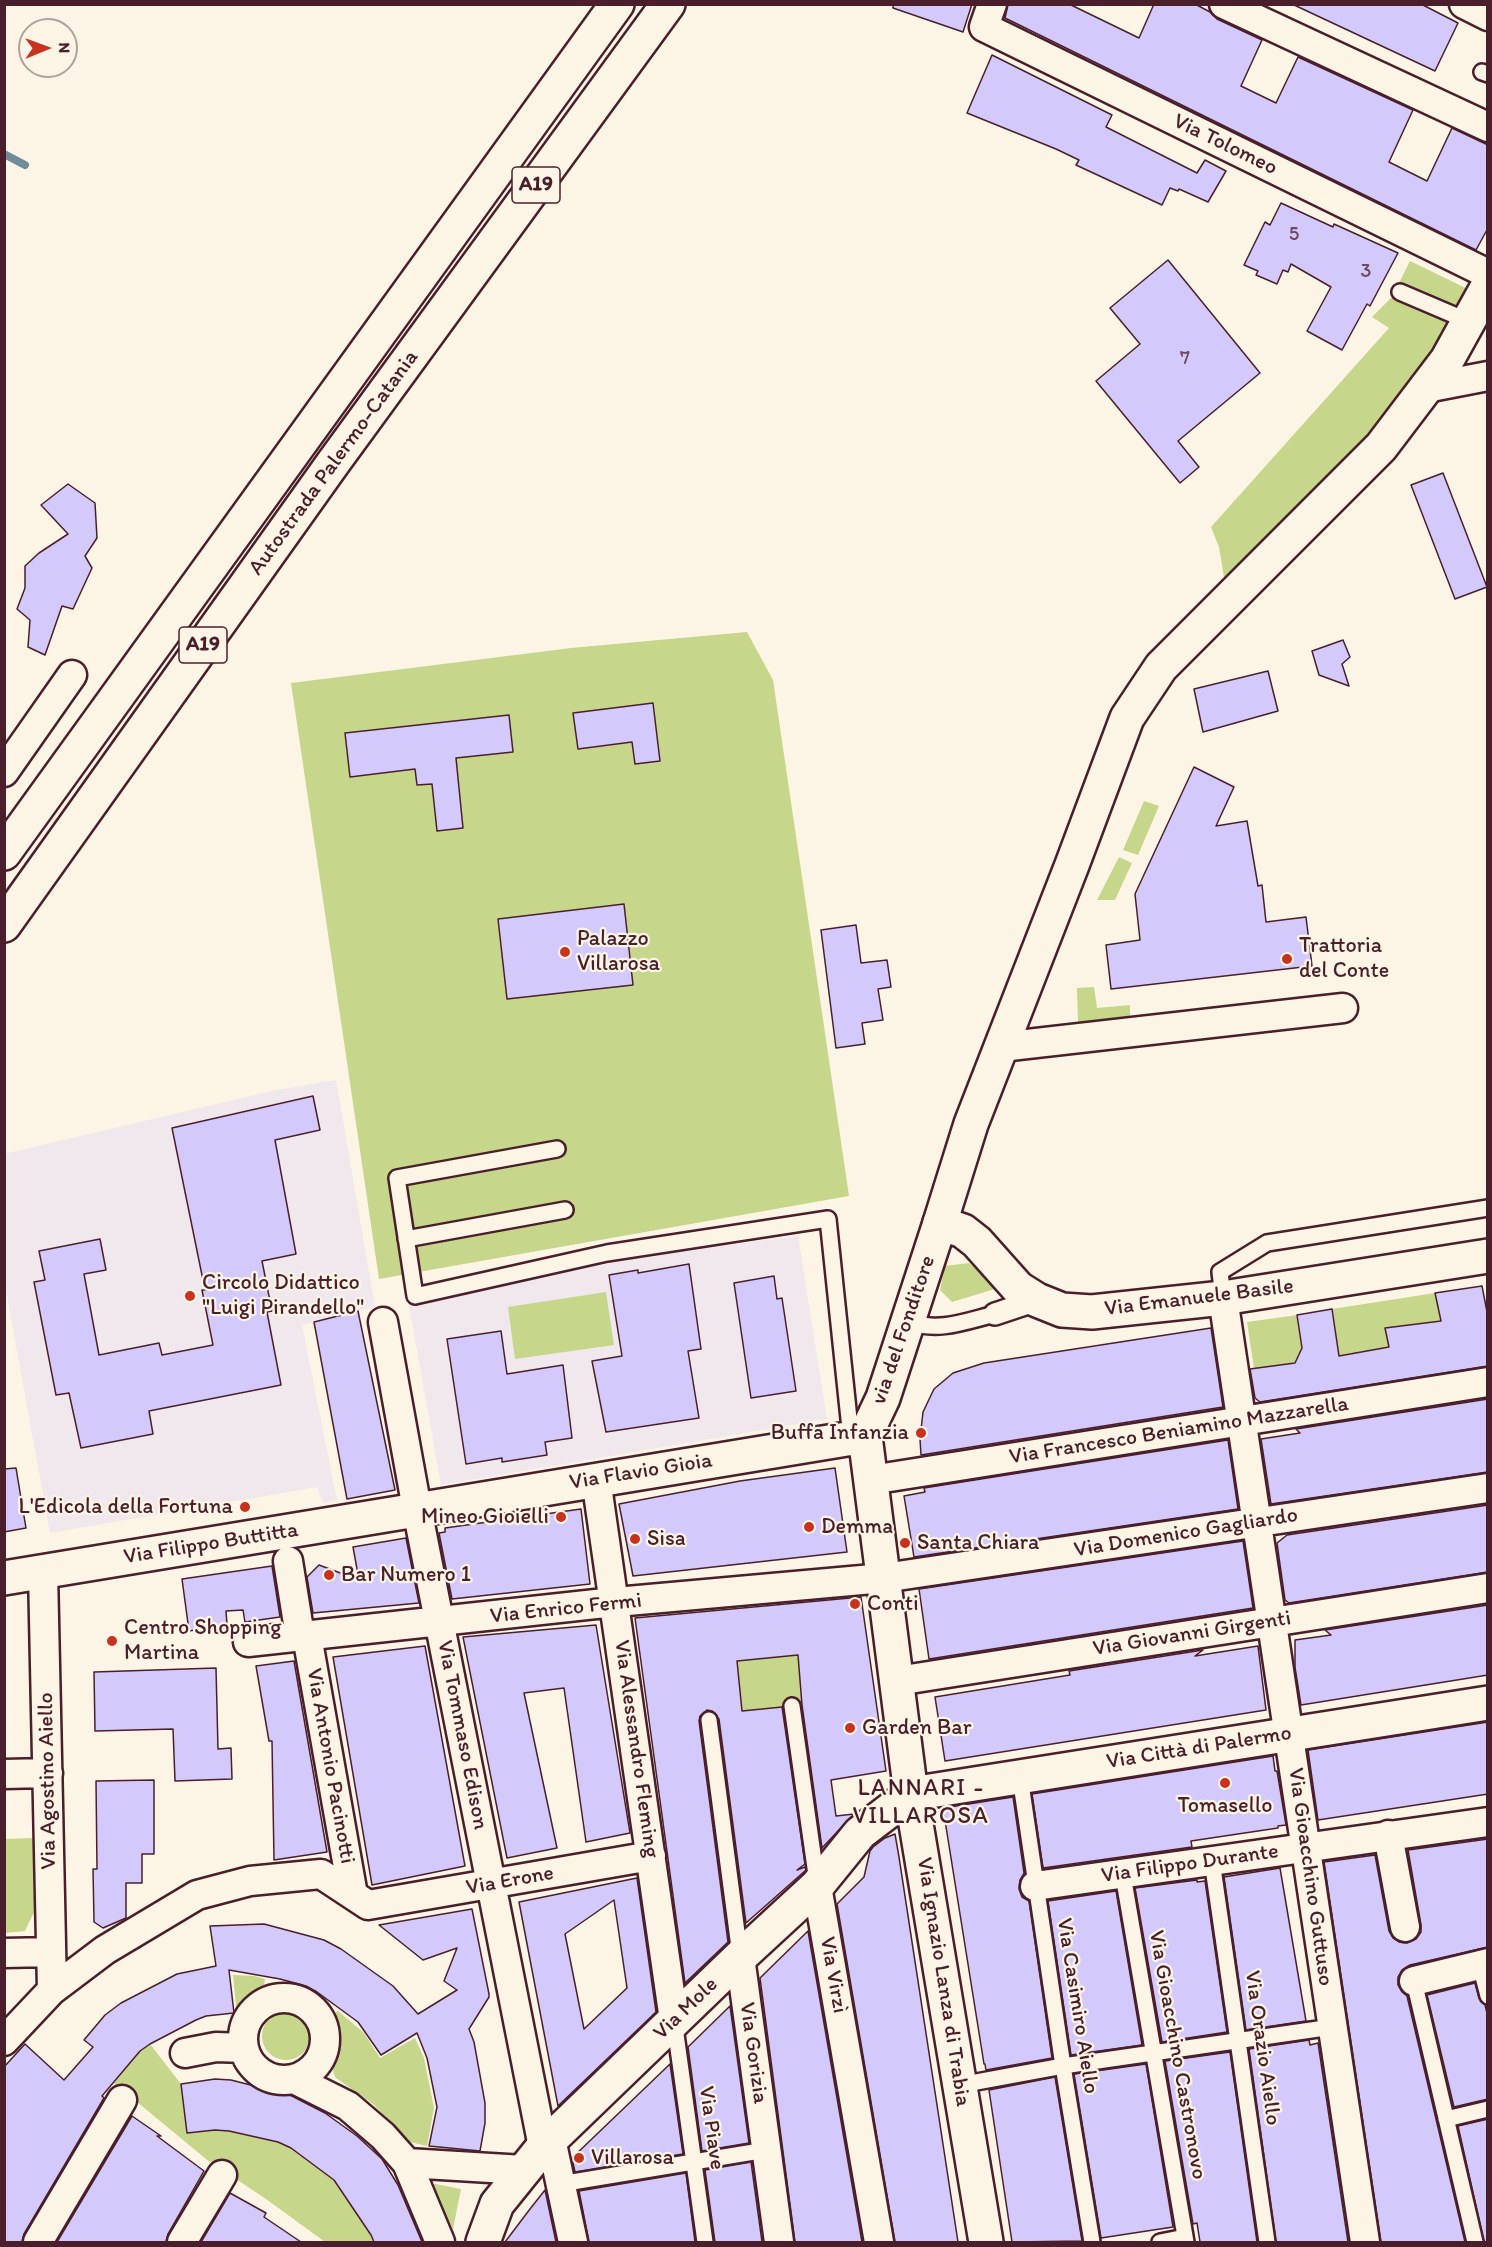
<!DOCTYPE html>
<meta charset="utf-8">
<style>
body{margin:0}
#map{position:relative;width:1492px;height:2247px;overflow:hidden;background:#fcf5e5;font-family:Itim,sans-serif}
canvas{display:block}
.frame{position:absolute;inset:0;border:6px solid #4a1f2b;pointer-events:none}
.north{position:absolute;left:18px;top:18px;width:60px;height:60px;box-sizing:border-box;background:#fcf5e5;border:2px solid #b59f9b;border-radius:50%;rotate:89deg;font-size:16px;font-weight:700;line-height:24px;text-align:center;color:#4a1f2b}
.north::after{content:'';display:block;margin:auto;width:21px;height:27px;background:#c8321e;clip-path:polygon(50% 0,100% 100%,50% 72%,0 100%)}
</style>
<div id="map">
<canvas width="1492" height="2247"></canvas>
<div class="frame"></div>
<div class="north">N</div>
</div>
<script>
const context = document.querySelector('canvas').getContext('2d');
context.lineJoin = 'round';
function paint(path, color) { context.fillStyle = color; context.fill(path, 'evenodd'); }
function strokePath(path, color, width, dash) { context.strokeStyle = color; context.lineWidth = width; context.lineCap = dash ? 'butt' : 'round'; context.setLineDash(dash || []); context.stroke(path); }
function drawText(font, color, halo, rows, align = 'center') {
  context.font = font + ' Itim,sans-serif'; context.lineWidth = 4.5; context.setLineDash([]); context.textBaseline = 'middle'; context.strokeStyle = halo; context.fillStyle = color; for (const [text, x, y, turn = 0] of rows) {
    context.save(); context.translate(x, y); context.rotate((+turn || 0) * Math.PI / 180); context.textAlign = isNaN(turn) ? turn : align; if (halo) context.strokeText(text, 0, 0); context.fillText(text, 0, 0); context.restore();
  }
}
const built = new Path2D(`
 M336,1080L375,1307L302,1325L337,1500L323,1503L317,1487L50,1533L5,1285L4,1154L276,1090Z
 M798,1236L827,1419L441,1485L408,1300L593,1266L704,1248Z`);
const green = new Path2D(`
 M1410,261L1474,292L1460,308L1449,304L1443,317L1451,324L1402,407L1289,522L1224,577L1219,547L1211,527L1389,328L1372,317L1392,297Z
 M747,632L773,680L849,1196L379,1279L291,683L571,648Z
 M1144,801L1159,806L1138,855L1123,850Z
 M1119,857L1132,863L1115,900H1097Z
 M1094,987L1097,1008L1130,1005V1016L1078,1022L1077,988Z
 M969,1263L998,1288L952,1302L940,1290L945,1266Z
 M606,1292L614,1345L515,1359L508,1307Z
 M1435,1293L1444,1339L1408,1325L1385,1328L1389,1348L1339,1356L1332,1309Z
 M1297,1315L1304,1361L1254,1369L1247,1322Z
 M798,1655L803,1706L742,1711L737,1661Z
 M33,1838L35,1910L25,1931L5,1933V1839Z
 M233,1975L254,1976L265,1979L264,1985L253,1991L237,2015Z
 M338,2011L364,2033L380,2058L415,2038L424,2058L434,2108L427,2146L410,2142L373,2104L336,2078C328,2065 339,2055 340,2041C340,2031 337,2022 335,2013Z
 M262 2036a24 24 0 1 1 48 0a24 24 0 1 1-48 0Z
 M150,2044L181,2084L187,2133L215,2130L229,2131L278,2142L291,2148L334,2180L371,2235L374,2242H325L266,2199L206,2159L114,2083L140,2051Z
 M426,2182L461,2189L453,2229Z`);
const stream = new Path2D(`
 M4,154L25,165`);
const building = new Path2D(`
 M893,4H972L963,32L893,8Z
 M1008,4H1069L1139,38L1154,4H1195L1210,12L1217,19L1262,40L1241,86L1276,103L1298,57L1413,110L1389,162L1427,181L1452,128L1488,145V228L1476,250L1005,18Z
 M1292,4H1421L1458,23L1435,71Z
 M992,55L1112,115L1106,127L1197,173L1205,160L1226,171L1208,202L1179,189L1178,191L1170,188L1162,205L1076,165L1079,160L1056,149L967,113Z
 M1281,203L1333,227L1334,224L1398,253L1370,306L1367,304L1342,350L1307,331L1331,287L1291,264L1288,272L1283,270L1277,284L1256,275L1258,271L1244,265L1265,222L1270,225Z
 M1168,260L1260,373L1178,441L1199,467L1180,483L1096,381L1140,344L1110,308Z
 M1443,473L1487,587L1455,599L1411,485Z
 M68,484L95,503L97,538L85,556L92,568L73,609L62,606L45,655L28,647L30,620L17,609L25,588V566L39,553L68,534L41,505Z
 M1343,640L1350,657L1342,664L1349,686L1319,675L1312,651Z
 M1268,671L1278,711L1203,732L1194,689Z
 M653,703L660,761L635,764L632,742L578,749L573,713Z
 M509,715L513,752L456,758L463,828L437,831L432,784L417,785L415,769L350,777L345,733Z
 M1194,767L1234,787L1216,826L1247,821L1258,886L1262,885L1266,922L1306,917L1312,966L1111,989L1106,945L1140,940L1135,894Z
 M624,904L633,985L507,999L498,919Z
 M856,925L861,963L887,960L891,987L878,989L883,1020L862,1023L865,1044L836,1048L821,930Z
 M313,1096L320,1130L275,1140L296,1254L262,1261L272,1311L267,1312L281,1385L149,1411L153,1434L81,1448L69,1393L56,1395L34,1282L45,1280L39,1251L100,1239L106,1270L84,1274L99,1355L159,1343L162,1355L213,1345L202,1290H205L172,1128Z
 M689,1264L701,1349L688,1351L699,1418L606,1432L592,1361L622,1356L609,1275L638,1270V1273Z
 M774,1276L777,1299L782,1298L796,1391L751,1398L734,1283Z
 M1482,1286L1488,1317V1366L1260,1402L1255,1398L1250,1369L1295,1363L1302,1348L1297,1315L1332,1309L1339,1356L1389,1347L1385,1328L1441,1321L1435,1293Z
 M358,1311L395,1490L347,1499L314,1322Z
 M1211,1328L1223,1407L921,1455L920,1439L923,1412L934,1389L953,1373L984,1363Z
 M501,1331L507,1374L563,1365L572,1438L545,1442L547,1455L502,1462V1458L466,1464L447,1339Z
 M1488,1399V1472L1271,1504L1261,1439L1300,1433L1296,1429Z
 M1228,1440L1238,1509L914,1557L904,1496L925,1492L924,1488Z
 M16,1468L26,1528L4,1532V1469Z
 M835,1468L847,1552L633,1576L619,1504L740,1481Z
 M1488,1505V1572L1289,1603L1285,1600L1277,1543L1287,1535Z
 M581,1509L590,1584L452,1599L439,1533L445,1532V1528Z
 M406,1538L419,1603L313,1613L307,1577L319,1565L359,1580L353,1547Z
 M1243,1541L1253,1608L929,1659L919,1589Z
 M272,1566L280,1617L245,1622L243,1610L226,1611L227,1625L189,1631L182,1579Z
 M861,1597L886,1771L831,1780L836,1816L854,1814L822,1848L802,1705L798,1655L737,1661L742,1711L782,1707L805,1864L797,1870L805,1867L806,1870L746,1923L719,1719L712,1711L707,1710L700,1716L699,1721L728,1942L685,1983L635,1618Z
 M1488,1605V1675L1301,1705L1295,1667V1640L1331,1635L1325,1630Z
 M596,1625L630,1833L586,1842L564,1688L524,1693L557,1848L507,1858L463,1637Z
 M425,1646L465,1866L372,1885L333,1657Z
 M1258,1646L1266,1710L945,1761L935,1697L1070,1675L1069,1671L1203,1650L1195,1656Z
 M294,1661L327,1852L274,1860L272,1741H269L256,1666Z
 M216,1668L218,1749L231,1748L232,1779L175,1781L173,1729L95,1731L94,1672Z
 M1488,1722V1794L1318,1820L1308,1750Z
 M1273,1756L1275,1771H1277L1286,1825L1278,1826V1828L1191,1841L1192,1847L1043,1868L1032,1794Z
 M154,1780V1854H142V1883H126V1918L103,1928L94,1922L93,1869H97L96,1781Z
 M1013,1797L1024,1873L1020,1880L1019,1889L1022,1897L1029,1901L1052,2058L986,2070L985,2064H984L943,1808Z
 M895,1834L899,1857L958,2242H895L837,1904L864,1877L870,1851L873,1847L885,1838Z
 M1488,1839V1947L1410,1965L1402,1970L1398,1977V1985L1402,1992L1407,1996L1465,2242H1381L1324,1862L1375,1855L1389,1931L1393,1938L1399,1942L1407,1943L1416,1939L1421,1932V1925L1408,1850Z
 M1280,1868L1306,2021L1246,2030L1224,1877Z
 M637,1878L656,2012L558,2106L519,1902ZM614,1900L627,1988L584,2029L565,1934Z
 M1197,1880V1882L1205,1881L1227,2032L1162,2042L1135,1888Z
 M1116,1891L1142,2045L1071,2055L1048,1901Z
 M472,1909L489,1994V1997L469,2029L474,2042L485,2103V2123L480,2151L429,2146L437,2107L427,2058L417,2033L381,2055L358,2022L317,1992L306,1986L280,1979L229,1970L234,2013L206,2016L196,2020L150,2044L140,2051L102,2096L104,2098L24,2234L22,2242H4V2067L25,2044L64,2080L93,2047L84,2040L105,2015L121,2003L177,1974L216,1966L210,1926L264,1924L324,1940L341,1949L393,1986L418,2014L457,1990L444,1981L457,1948L423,1960L379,1925Z
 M808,1931L862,2242H795L760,1978Z
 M1475,1983L1479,1998L1485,2005L1488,2017V2099L1454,2107L1427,1995Z
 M730,2006L749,2143L702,2151L688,2047Z
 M1309,2040L1310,2045L1318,2043L1348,2242H1276L1249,2049Z
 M1230,2052L1257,2242H1200L1197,2223L1193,2224L1165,2061Z
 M670,2064L683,2154L575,2172L572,2158Z
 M1146,2064L1173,2227L1101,2238L1074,2074Z
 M1055,2077L1082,2241L1012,2242L989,2090Z
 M215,2079L231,2080L290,2095L325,2113L357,2136L382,2159L398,2185L422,2242H374L371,2235L334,2180L291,2148L278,2142L229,2131L215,2130L187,2133L181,2084Z
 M132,2116L161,2136H157L204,2171L168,2234L166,2242H57Z
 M1488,2119V2242H1484L1458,2126Z
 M751,2162L762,2242H715L705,2170Z
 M686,2173L695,2242H589L579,2191Z
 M545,2190L556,2242H505L530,2209Z
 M230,2193L266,2213L264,2217L301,2242H201Z`);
const service = new Path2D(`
 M1482,72L1488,74
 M1400,292L1468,321
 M557,1149L397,1178L415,1296L607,1253L828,1219L851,1438
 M406,1239L565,1210
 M1223,1298L1220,1272L1267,1243L1488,1208
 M908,1322C940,1332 963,1322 995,1314
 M792,1706L817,1882
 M709,1720L740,1955
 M1020,1777L1063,2066L1092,2242
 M1212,1861L1267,2242
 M1123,1875L1186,2242
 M1480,1965L1488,1996
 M1414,1981L1475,2242
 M674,2020L705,2242
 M960,2085L1063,2066L1332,2027
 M1446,2119L1488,2109
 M560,2184L766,2150
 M1160,2242L1185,2237`);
const pedestrian = new Path2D(`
 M995,1314L1037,1300`);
const minor = new Path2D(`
 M992,4L984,27L1488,274
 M1224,4L1488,127
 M1464,4L1488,16
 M1426,388L1488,376
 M4,772L72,675
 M1001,1047L1343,1008
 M1223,1298L1365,2242
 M383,1322L417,1509L543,2147
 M596,1479L674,2020
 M871,1480L1488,1382
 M288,1561L300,1636
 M43,1572L52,1990
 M307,1636L353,1895
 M248,1642L605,1603L884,1578L1488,1488
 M897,1681L1488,1588
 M4,1774L48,1773
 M1388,1835L1405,1927
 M817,1886L879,2242
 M1035,1886L1488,1822
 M4,1953L51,1952
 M740,1957L779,2242
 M1414,1981L1488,1963
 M243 2039a41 41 0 1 1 82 0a41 41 0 1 1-82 0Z
 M4,2041L52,1990L105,1950L197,1895L250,1881L321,1874L368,1905L651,1856
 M185,2053L216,2047L244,2048
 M294,2079L348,2106L383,2136L407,2163L524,2170
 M551,2139L573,2242
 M407,2163L440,2242
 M38,2242L122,2100
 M182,2242L222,2175`);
const tertiary = new Path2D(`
 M940,1223L971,1124L1072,865L1127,718L1161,667L1381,447L1447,360L1488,286
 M483,2242L497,2204L543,2147L740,1957L817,1886L860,1833L911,1794L986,2242`);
const secondary = new Path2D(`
 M865,1436L911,1794L1488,1703
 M865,1436L883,1398L940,1223L963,1231L977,1242L1018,1288L1037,1300L1062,1310L1092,1312L1223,1298L1488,1256
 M4,1578L865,1436`);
const motorway = new Path2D(`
 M4,853L617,4
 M4,925L333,463L668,4`);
const markers = [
 [565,952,6,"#c8321e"],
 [1287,959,6,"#c8321e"],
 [190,1296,6,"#c8321e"],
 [921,1433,6,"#c8321e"],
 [245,1507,6,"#c8321e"],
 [561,1517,6,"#c8321e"],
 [809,1527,6,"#c8321e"],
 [635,1539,6,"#c8321e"],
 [905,1543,6,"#c8321e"],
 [329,1575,6,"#c8321e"],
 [855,1604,6,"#c8321e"],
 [112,1641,6,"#c8321e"],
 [850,1728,6,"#c8321e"],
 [1225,1783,6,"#c8321e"],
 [579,2158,6,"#c8321e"]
];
const numberNames = [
 ["5",1294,235],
 ["3",1366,272],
 ["7",1185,359]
];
const shields = [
 [536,185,48],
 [203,645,48]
];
const shieldNames = [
 ["A19",536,185],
 ["A19",203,645]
];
const streetNames = [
 ["Via Tolomeo",1225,145,26],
 ["Autostrada Palermo-Catania",334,463,-54],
 ["Via Emanuele Basile",1199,1298,-7],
 ["via del Fonditore",904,1330,-71],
 ["Via Francesco Beniamino Mazzarella",1179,1431,-9],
 ["Via Flavio Gioia",641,1472,-9],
 ["Via Domenico Gagliardo",1186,1533,-9],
 ["Via Filippo Buttitta",211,1544,-9],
 ["Via Enrico Fermi",566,1609,-6],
 ["Via Giovanni Girgenti",1192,1634,-9],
 ["Via Tommaso Edison",462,1735,79],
 ["Via Città di Palermo",1199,1748,-9],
 ["Via Alessandro Fleming",636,1749,82],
 ["Via Antonio Pacinotti",330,1766,80],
 ["Via Agostino Aiello",48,1781,-91],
 ["Via Filippo Durante",1190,1864,-8],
 ["Via Gioacchino Guttuso",1310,1877,82],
 ["Via Erone",510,1881,-10],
 ["Via Virzì",833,1975,80],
 ["Via Ignazio Lanza di Trabia",943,1982,81],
 ["Via Casimiro Aiello",1077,2006,81],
 ["Via Mole",686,2009,-44],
 ["Via Orazio Aiello",1262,2048,82],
 ["Via Gorizia",753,2053,82],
 ["Via Gioacchino Castronovo",1177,2055,80],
 ["Via Piave",711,2128,82]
];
const poiNames = [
 ["Palazzo",577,939],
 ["Villarosa",577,964],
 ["Trattoria",1299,946],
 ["del Conte",1299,971],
 ["Circolo Didattico",202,1283],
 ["\"Luigi Pirandello\"",202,1308],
 ["Buffa Infanzia",909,1433,"right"],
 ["L'Edicola della Fortuna",233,1507,"right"],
 ["Mineo Gioielli",549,1517,"right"],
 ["Demma",821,1527],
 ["Sisa",647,1539],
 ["Santa Chiara",917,1543],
 ["Bar Numero 1",341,1575],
 ["Conti",867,1604],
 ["Centro Shopping",124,1628],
 ["Martina",124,1653],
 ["Garden Bar",862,1728],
 ["Tomasello",1225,1806,"center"],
 ["Villarosa",591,2158]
];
const neighbourhoodNames = [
 ["LANNARI -",921,1789],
 ["VILLAROSA",921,1817]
];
paint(built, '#f0e8ec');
paint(green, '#c6d68a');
strokePath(stream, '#6e8c9a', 8);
paint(building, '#d4c9fb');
strokePath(building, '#4a1f2b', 1.5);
strokePath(service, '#4a1f2b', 20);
strokePath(pedestrian, '#4a1f2b', 26);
strokePath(minor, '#4a1f2b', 33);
strokePath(tertiary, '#4a1f2b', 38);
strokePath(secondary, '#4a1f2b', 38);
strokePath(motorway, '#4a1f2b', 38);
strokePath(service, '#fcf5e5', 15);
strokePath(pedestrian, '#fcf5e5', 21);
strokePath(minor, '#fcf5e5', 28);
strokePath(tertiary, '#fcf5e5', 33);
strokePath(secondary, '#fcf5e5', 33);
strokePath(motorway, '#fcf5e5', 33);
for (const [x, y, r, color] of markers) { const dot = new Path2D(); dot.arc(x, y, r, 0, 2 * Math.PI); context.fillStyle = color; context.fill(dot); strokePath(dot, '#fcf5e5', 2); }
drawText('20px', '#6c4a5f', null, numberNames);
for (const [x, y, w] of shields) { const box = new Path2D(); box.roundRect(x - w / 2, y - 18, w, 36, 4.5); context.fillStyle = '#fcf5e5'; context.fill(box); strokePath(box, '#4a1f2b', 1.5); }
drawText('bold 21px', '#4a1f2b', null, shieldNames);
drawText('22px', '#4a1f2b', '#fcf5e5', streetNames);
drawText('22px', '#4a1f2b', '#fcf5e5', poiNames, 'left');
context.letterSpacing = '1.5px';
drawText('24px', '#4a1f2b', '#fcf5e5', neighbourhoodNames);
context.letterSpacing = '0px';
</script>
